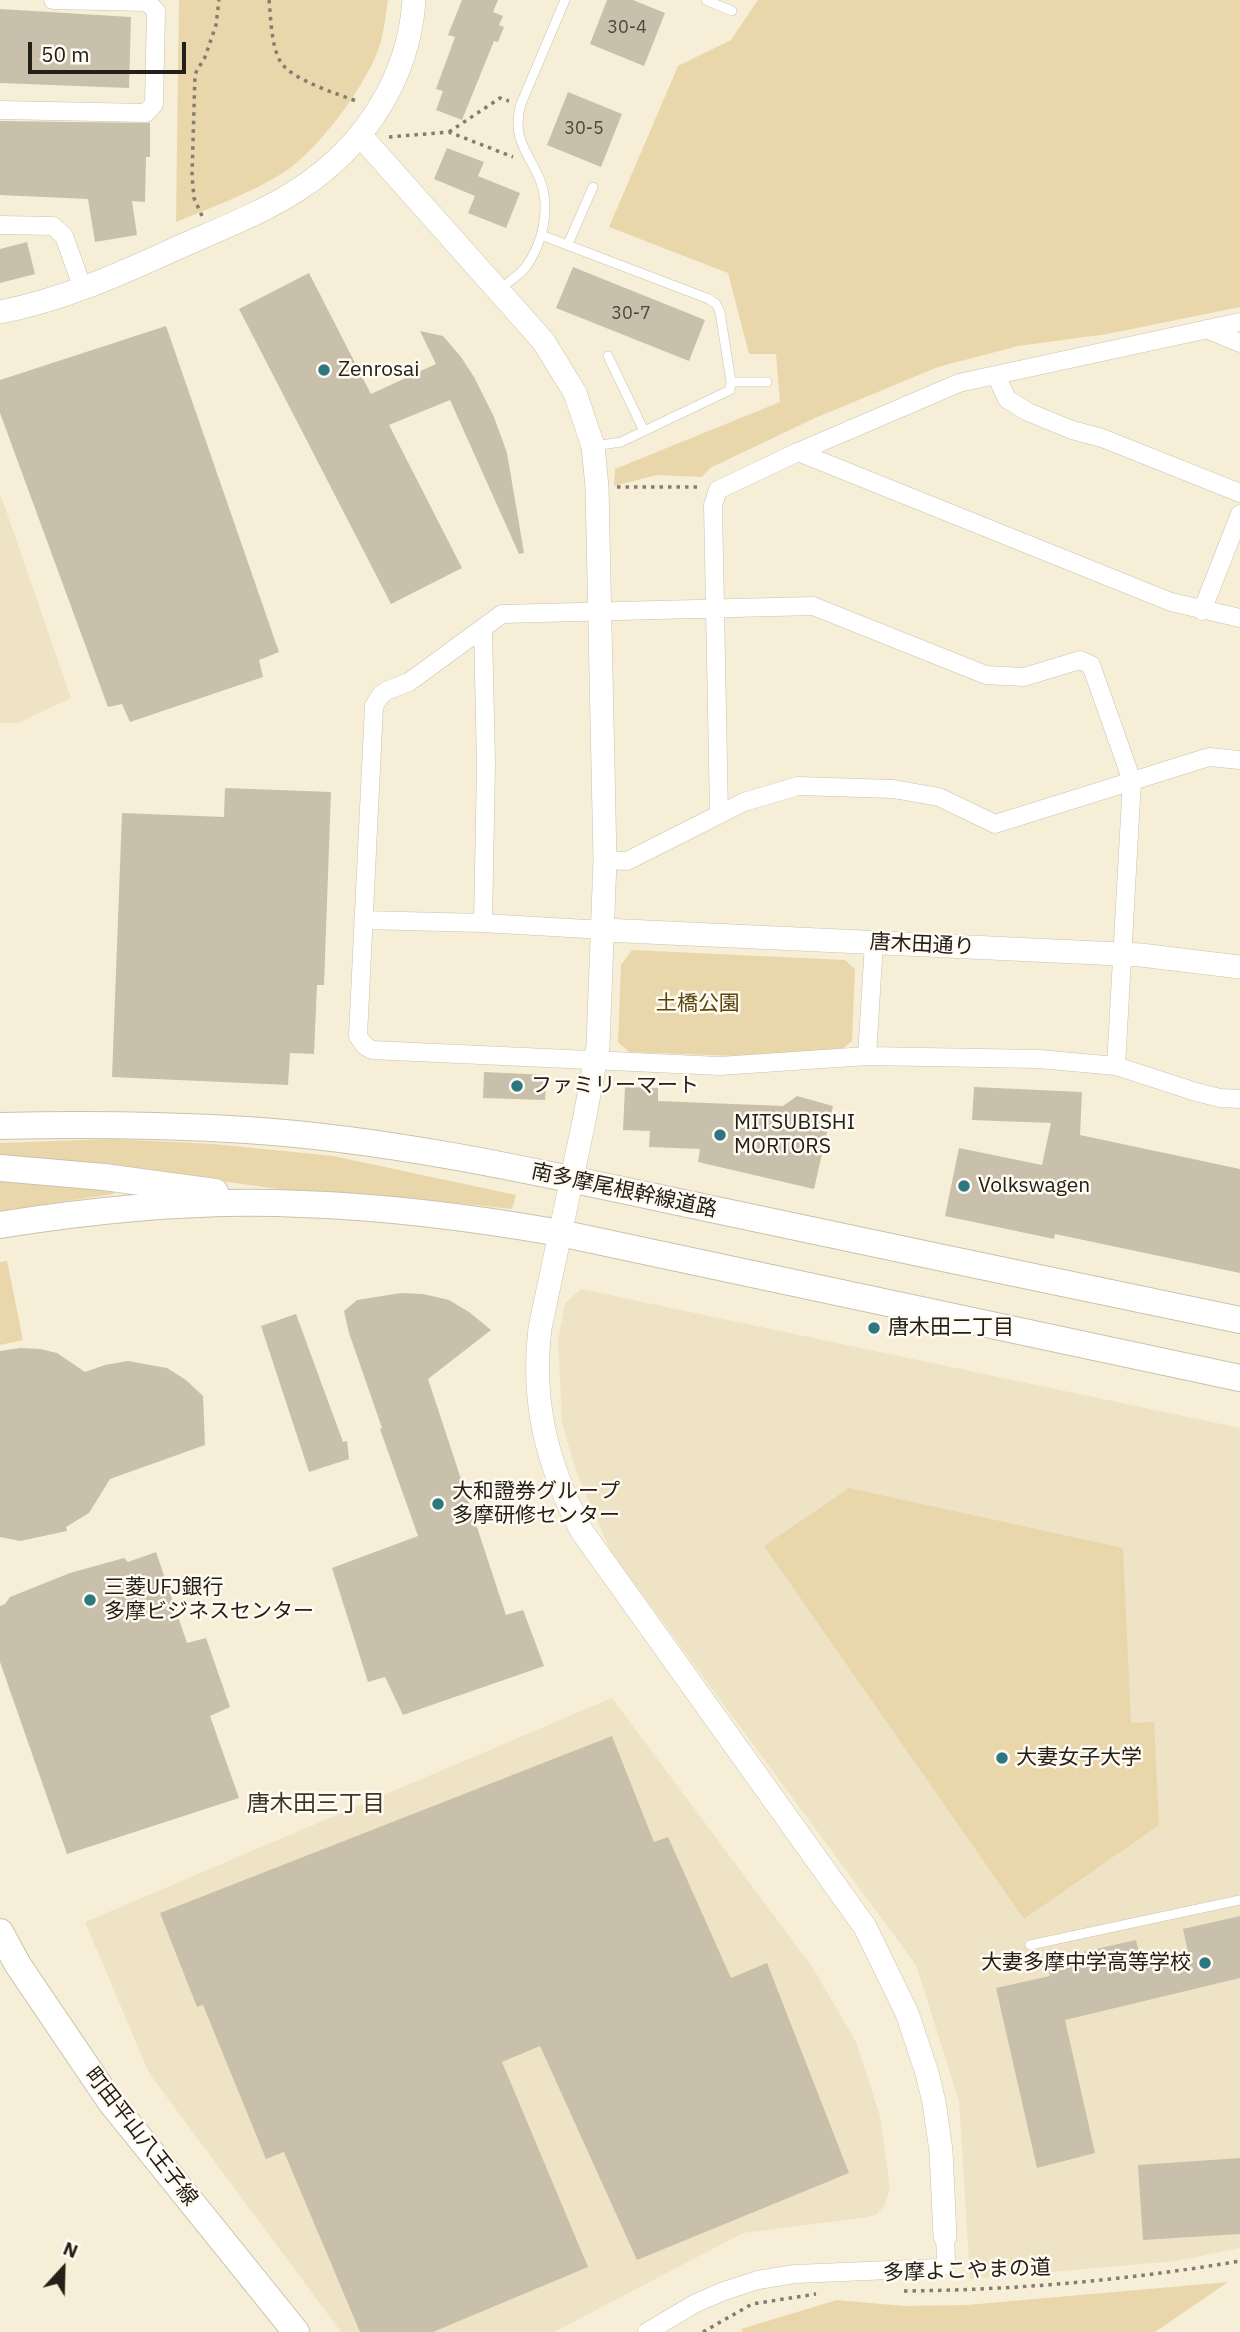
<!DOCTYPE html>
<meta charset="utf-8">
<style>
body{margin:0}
#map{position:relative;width:1240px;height:2332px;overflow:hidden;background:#f7eed7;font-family:"IBM Plex Sans",sans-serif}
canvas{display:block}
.north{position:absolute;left:28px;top:2234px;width:70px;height:70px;-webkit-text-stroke:5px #fffbf2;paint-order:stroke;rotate:22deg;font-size:19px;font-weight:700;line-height:28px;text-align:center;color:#242018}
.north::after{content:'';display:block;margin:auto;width:24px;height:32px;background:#242018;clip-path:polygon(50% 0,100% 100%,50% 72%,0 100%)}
.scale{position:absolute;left:28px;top:42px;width:158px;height:32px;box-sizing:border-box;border:4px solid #242018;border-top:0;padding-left:9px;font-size:21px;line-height:24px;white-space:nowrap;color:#242018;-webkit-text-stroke:5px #fffbf2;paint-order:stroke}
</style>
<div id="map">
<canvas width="1240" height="2332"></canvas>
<div class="north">N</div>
<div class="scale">50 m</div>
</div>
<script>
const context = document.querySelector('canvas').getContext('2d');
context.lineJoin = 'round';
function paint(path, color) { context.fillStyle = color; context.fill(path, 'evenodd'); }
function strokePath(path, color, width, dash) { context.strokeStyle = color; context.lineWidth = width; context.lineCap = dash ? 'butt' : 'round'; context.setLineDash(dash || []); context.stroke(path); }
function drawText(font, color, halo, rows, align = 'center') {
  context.font = font + ' "IBM Plex Sans","Noto Sans JP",sans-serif'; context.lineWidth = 5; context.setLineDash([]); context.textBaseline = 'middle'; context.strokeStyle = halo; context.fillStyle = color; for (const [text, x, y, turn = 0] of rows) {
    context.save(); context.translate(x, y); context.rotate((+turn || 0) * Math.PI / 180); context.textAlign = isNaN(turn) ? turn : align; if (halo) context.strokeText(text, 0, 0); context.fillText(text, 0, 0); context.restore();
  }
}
const built = new Path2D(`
 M0,493L71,698L18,723H0Z
 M581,1289L1240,1428V2248L1177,2261L970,2279L959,2101L916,1965L611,1552L577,1474L562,1423L558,1339L565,1303Z
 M612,1698L813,1968L856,2042L880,2116L890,2188L885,2205L876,2215L861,2218L743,2233L554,2332H341L149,2073L85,1922Z`);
const green = new Path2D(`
 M179,0H388C386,12 385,25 382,37C373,78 318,151 283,173C249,194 212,207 176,222Z
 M758,0H1240V307L1107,334L1018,346L938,367L815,418L710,468L702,477L657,475L614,486L615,469L780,402L776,354H749L728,273L609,227L678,66L731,40Z
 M632,950L845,960L855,969L852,1041L841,1050L736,1056L629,1052L618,1042L621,965Z
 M111,1139L214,1144L333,1156L516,1195L512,1209L418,1199L306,1193L121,1167L0,1154V1143Z
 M0,1180L113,1189L114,1194L0,1211Z
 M7,1261L23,1340L0,1345V1262Z
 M849,1488L1123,1548L1131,1723L1154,1722L1159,1825L1024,1919L764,1546Z
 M1228,2282L1155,2332H743L741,2329L837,2300L904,2306L967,2305Z`);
const building = new Path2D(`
 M462,0H498L493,12L503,16L499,25L504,27L498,42L494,41L462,120L436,110L443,91L436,89L455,37L448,35Z
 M607,0H633L665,13L644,66L590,44Z
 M0,9L131,17L129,88L0,83Z
 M568,92L622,114L601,167L547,145Z
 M0,121L150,123V157H146L145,202L132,201L137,235L95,242L88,199L0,195Z
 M447,148L484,162L478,176L520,193L506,228L468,213L475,196L434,179Z
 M27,242L35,274L0,283V249Z
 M573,267L705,320L689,361L556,308Z
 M309,273L371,394L436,364L420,331L443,336L461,357L474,377L494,417L507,453L524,553L519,554L450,400L389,425L462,568L391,604L239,309Z
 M166,326L279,652L259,660L263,677L130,722L122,704L108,707L0,413V380Z
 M225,788L331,792L324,985H317L314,1054L290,1053L288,1085L112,1077L122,813L224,817Z
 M484,1072L547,1075L545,1100L483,1098Z
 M625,1087L658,1088V1101L783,1106L797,1096L833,1106L814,1189L698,1162L700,1149L649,1147L650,1131L623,1130Z
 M974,1087L1082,1092L1080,1135L1240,1169V1273L1055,1234L1054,1239L945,1216L959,1148L1042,1165L1051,1123L972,1120Z
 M401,1293L423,1294L449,1300L469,1312L491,1330L428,1379L506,1615L523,1610L544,1666L403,1715L385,1677L368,1682L332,1568L418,1536L380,1429L382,1428L349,1333L344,1311L357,1300Z
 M296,1314L343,1442L347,1441L349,1459L309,1472L261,1326Z
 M20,1348L40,1349L57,1353L85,1372L105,1365L128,1361L167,1368L186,1380L203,1396L205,1445L110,1479L89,1513L66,1527L67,1531L20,1541L0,1537V1351Z
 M156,1552L187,1643L206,1638L230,1707L210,1716L239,1798L67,1854L0,1662V1606L5,1604L10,1597L70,1573L124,1558L128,1562Z
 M612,1736L654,1842L668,1837L731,1978L767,1963L849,2173L637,2260L540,2046L502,2062L588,2267L433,2332H360L284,2152L266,2159L203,2005L197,2007L160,1913Z
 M1240,1916V1978L1065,2020L1095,2153L1037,2168L996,1988L1050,1976L1047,1960L1136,1940L1141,1962L1188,1952L1183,1929Z
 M1240,2158V2234L1143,2240L1138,2165Z`);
const path = new Path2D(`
 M269,0C271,19 271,44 280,61C291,80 338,94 359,102
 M449,132L500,98L509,101
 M389,137L449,132L513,157
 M202,216L194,198L192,176L195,74L205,57L216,25L219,0
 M617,487H700
 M904,2291C1017,2290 1129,2280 1240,2261
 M703,2332L752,2304L816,2294`);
const service = new Path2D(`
 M706,0L732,11
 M541,235L709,299L716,304L720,312L731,382L730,390L621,442L594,446
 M568,244L593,187
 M500,289C508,282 518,276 525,268C543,244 551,208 540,180C528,151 511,139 521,104L565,0
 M608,356L644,431
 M731,382H767
 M1030,1945L1240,1900`);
const minor = new Path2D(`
 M0,110L146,113L154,104L156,11L147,2L53,0
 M0,225L53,226L64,236L83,289
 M1206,329L1240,343
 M996,375L1007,399L1028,412L1072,430L1102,438L1240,493
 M798,452L1171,602L1240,618
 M1202,611L1240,514
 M483,628L486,764L483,923
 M719,814L713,505L718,490L798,452L959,383L1240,322
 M605,860L627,861L744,802L798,786L893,789L939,797L995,824L1209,757L1240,760
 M363,920L483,923L604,930
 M867,1056L874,943
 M1116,1066L1132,781L1091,665L1080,660L1024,677L986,675L813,606L502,614L409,682L386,691L380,696L374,706L358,1036L365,1046L372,1050L720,1066L867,1056L1039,1059L1116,1066L1196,1092L1220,1098L1240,1099
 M647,2332L696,2303L724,2291L758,2280L795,2274L938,2268L943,2266L946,2261L945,2236`);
const tertiary = new Path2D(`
 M360,135L544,342L575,393L593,446L597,487L605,860L598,1046L584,1121L540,1328C531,1402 547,1464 581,1530L865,1927L907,2013L927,2073L934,2102L941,2151L945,2236
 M0,312C62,300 118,275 175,249C217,230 261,214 299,189C364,147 409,78 414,0
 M604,930L1141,955L1240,967`);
const secondary = new Path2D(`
 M0,1126C82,1124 164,1125 247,1130C400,1140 551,1175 702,1207C881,1245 1061,1283 1240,1320
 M0,1168L104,1177L215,1192
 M0,1225C99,1209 201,1199 302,1204C388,1207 475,1218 560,1233L1240,1378
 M0,1932L18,1965L110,2101L296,2332`);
const markers = [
 [324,370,7,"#2e7681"],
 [517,1086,7,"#2e7681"],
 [720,1135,7,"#2e7681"],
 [964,1186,7,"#2e7681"],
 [874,1328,7,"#2e7681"],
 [438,1504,7,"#2e7681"],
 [90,1600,7,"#2e7681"],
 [1002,1758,7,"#2e7681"],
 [1205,1963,7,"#2e7681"]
];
const numberNames = [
 ["30-4",627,28],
 ["30-5",584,129],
 ["30-7",631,314]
];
const poiNames = [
 ["Zenrosai",338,370],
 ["ファミリーマート",531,1086],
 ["MITSUBISHI",734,1123],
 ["MORTORS",734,1147],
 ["Volkswagen",978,1186],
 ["唐木田二丁目",888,1328],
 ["大和證券グループ",452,1492],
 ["多摩研修センター",452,1516],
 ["三菱UFJ銀行",104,1588],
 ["多摩ビジネスセンター",104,1612],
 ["大妻女子大学",1016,1758],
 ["大妻多摩中学高等学校",1191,1963,"right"]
];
const streetNames = [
 ["唐木田通り",922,945,3],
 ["南多摩尾根幹線道路",624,1191,12],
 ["町田平山八王子線",141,2137,52],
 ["多摩よこやまの道",967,2271,-2]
];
const parkNames = [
 ["土橋公園",698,1004]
];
const neighbourhoodNames = [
 ["唐木田三丁目",316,1804]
];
paint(built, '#efe3c6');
paint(green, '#e9d7ab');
paint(building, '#c9c0ab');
strokePath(service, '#cac2ac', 10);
strokePath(minor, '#cac2ac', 19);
strokePath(tertiary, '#cac2ac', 24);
strokePath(secondary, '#cac2ac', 28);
strokePath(path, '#847d6f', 3.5, [3.5, 5]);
strokePath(service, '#fff', 9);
strokePath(minor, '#fff', 18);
strokePath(tertiary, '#fff', 23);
strokePath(secondary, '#fff', 26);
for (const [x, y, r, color] of markers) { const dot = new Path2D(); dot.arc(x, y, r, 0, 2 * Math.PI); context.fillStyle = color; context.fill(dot); strokePath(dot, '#fffbf2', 2.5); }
drawText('18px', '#4d483d', null, numberNames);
drawText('21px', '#242018', '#fffbf2', poiNames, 'left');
drawText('21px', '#242018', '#fffbf2', streetNames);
drawText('21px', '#59460d', '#fffbf2', parkNames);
drawText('23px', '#3d3624', '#fffbf2', neighbourhoodNames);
</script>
